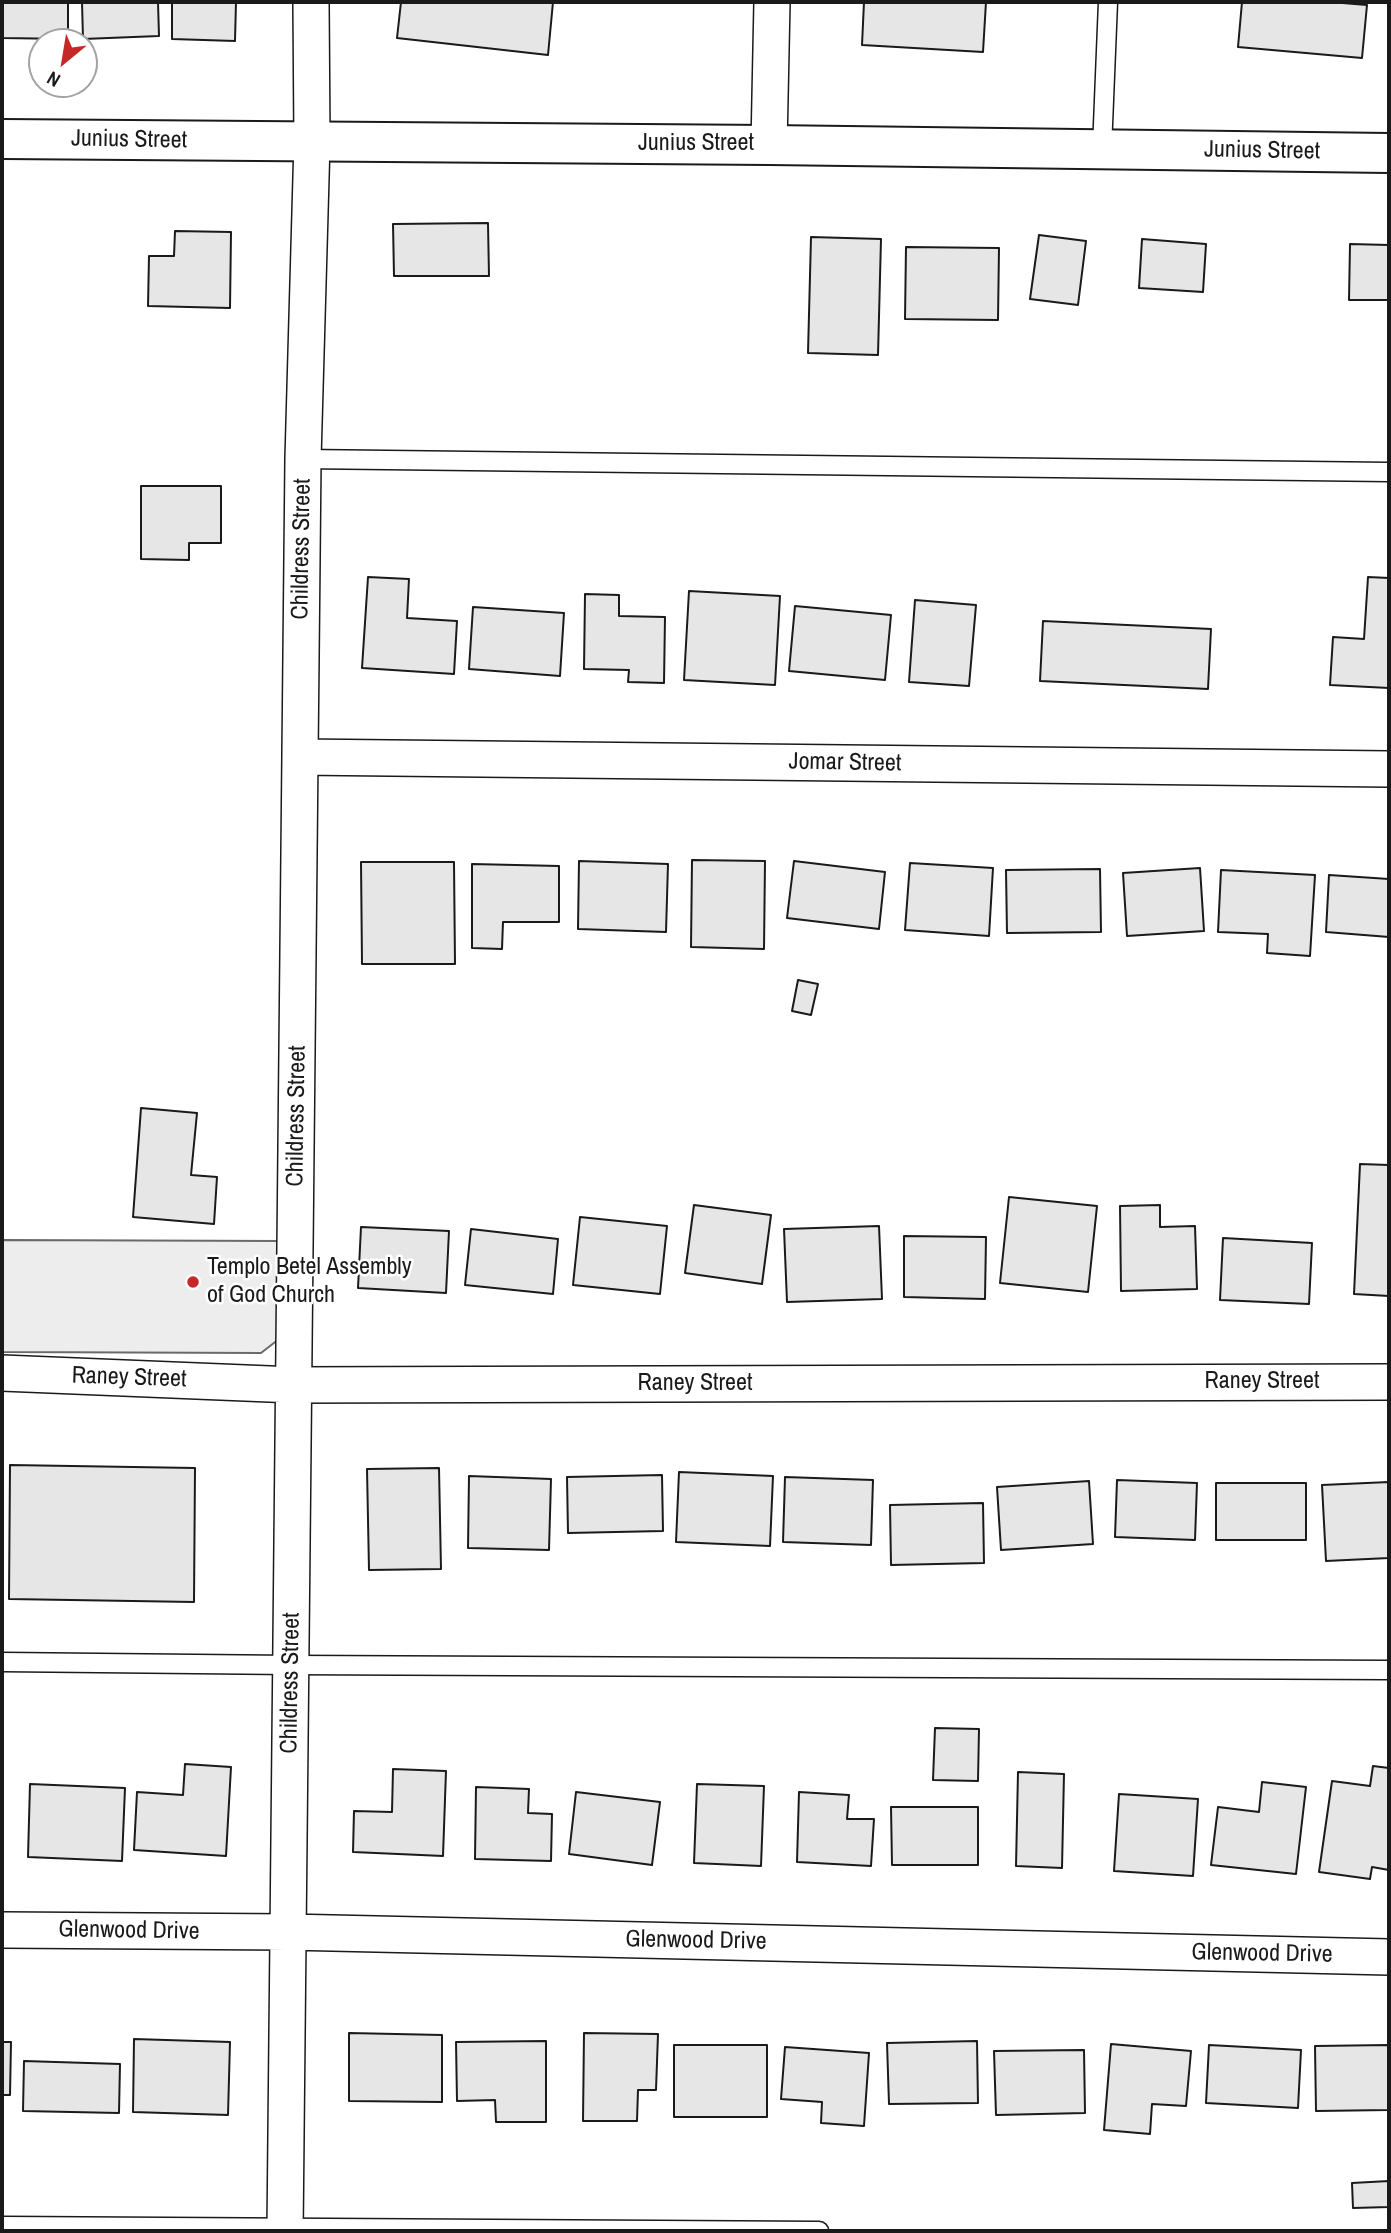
<!DOCTYPE html>
<style>
body{margin:0}
#map{position:relative;width:1391px;height:2233px;overflow:hidden;background:#fff;font-family:"Archivo Narrow",sans-serif}
canvas{display:block}
.frame{position:absolute;inset:0;border:4px solid #1a1a1a;pointer-events:none}
.north{position:absolute;left:28px;top:28px;width:70px;height:70px;box-sizing:border-box;background:#fff;border:2px solid #a3a3a3;border-radius:50%;rotate:210deg;font-size:19px;font-weight:700;line-height:28px;text-align:center;color:#1a1a1a}
.north::after{content:'';display:block;margin:auto;width:24px;height:32px;background:#c62828;clip-path:polygon(50% 0,100% 100%,50% 72%,0 100%)}
</style>
<div id="map">
<canvas width="1391" height="2233"></canvas>
<div class="frame"></div>
<div class="north">N</div>
</div>
<script>
const context = document.querySelector('canvas').getContext('2d');
context.lineJoin = 'round';
function paint(path, color) { context.fillStyle = color; context.fill(path, 'evenodd'); }
function strokePath(path, color, width, dash) { context.strokeStyle = color; context.lineWidth = width; context.lineCap = dash ? 'butt' : 'round'; context.setLineDash(dash || []); context.stroke(path); }
function drawText(font, color, halo, rows, align = 'center') {
  context.font = font + ' "Archivo Narrow",sans-serif'; context.lineWidth = 5; context.setLineDash([]); context.textBaseline = 'middle'; context.strokeStyle = halo; context.fillStyle = color; for (const [text, x, y, turn = 0] of rows) {
    context.save(); context.translate(x, y); context.rotate((+turn || 0) * Math.PI / 180); context.textAlign = isNaN(turn) ? turn : align; if (halo) context.strokeText(text, 0, 0); context.fillText(text, 0, 0); context.restore();
  }
}
const parking = new Path2D(`
 M2,1240L280,1241L279,1339L261,1353L2,1352Z`);
const building = new Path2D(`
 M2,2H68V39L2,38Z
 M82,2H158L159,36L83,39Z
 M172,2H236L235,41L172,39Z
 M401,2H553L548,55L397,38Z
 M864,2H986L983,52L862,45Z
 M1242,2H1330L1367,5L1362,58L1238,47Z
 M488,223L489,276H394L393,224Z
 M175,231L231,232L230,308L148,306L149,256H174Z
 M1039,235L1086,241L1078,305L1030,299Z
 M811,237L881,239L878,355L808,353Z
 M1142,239L1206,244L1203,292L1139,288Z
 M1350,244L1389,245V336L1388,300H1349Z
 M906,247L999,248L998,320L905,319Z
 M141,486H221V543H189V560L141,559Z
 M368,577L409,579L407,618L457,621L454,674L362,668Z
 M1368,577L1389,578V688L1330,685L1333,637L1364,639Z
 M689,591L780,596L775,685L684,680Z
 M585,594L619,595V616L665,617L664,683L628,682L629,670L584,669Z
 M915,600L976,605L969,686L909,682Z
 M795,606L891,615L885,680L789,671Z
 M473,607L564,613L560,676L469,669Z
 M1043,621L1211,629L1208,689L1040,681Z
 M692,860L765,861L764,949L691,947Z
 M579,861L668,864L666,932L578,929Z
 M794,861L885,872L879,929L787,918Z
 M361,862H454L455,964H362Z
 M910,863L993,868L989,936L905,930Z
 M472,864L559,866V922H503L502,949L472,948Z
 M1200,868L1204,931L1127,936L1123,873Z
 M1100,869L1101,932L1007,933L1006,870Z
 M1221,870L1315,875L1310,956L1267,953L1268,934L1218,932Z
 M1329,875L1389,879V937L1326,932Z
 M798,980L818,984L811,1015L792,1011Z
 M141,1108L197,1113L191,1175L217,1177L214,1224L133,1217Z
 M1360,1164L1389,1165V1296L1354,1294Z
 M1009,1197L1097,1206L1088,1292L1000,1283Z
 M694,1205L771,1215L762,1284L685,1273Z
 M1160,1205V1227L1195,1226L1197,1289L1121,1291L1120,1206Z
 M580,1217L667,1226L660,1294L573,1285Z
 M879,1226L882,1299L787,1302L784,1229Z
 M361,1227L449,1231L446,1293L358,1288Z
 M471,1229L558,1239L553,1294L465,1285Z
 M904,1236L986,1237L985,1299L904,1297Z
 M1223,1238L1312,1243L1309,1304L1220,1300Z
 M10,1465L195,1468L194,1602L9,1599Z
 M439,1468L441,1569L369,1570L367,1469Z
 M679,1472L773,1476L770,1546L676,1542Z
 M662,1475L663,1531L568,1533L567,1477Z
 M469,1476L551,1479L549,1550L468,1548Z
 M785,1477L873,1480L871,1545L783,1542Z
 M1117,1480L1197,1483L1195,1540L1115,1537Z
 M1089,1481L1093,1544L1001,1550L997,1487Z
 M1389,1482V1558L1326,1561L1322,1485Z
 M1216,1483H1306V1540H1216Z
 M983,1503L984,1563L891,1565L890,1505Z
 M935,1728L979,1729L978,1781L933,1780Z
 M185,1764L231,1767L226,1856L134,1850L137,1792L183,1795Z
 M1373,1766L1389,1768V1870L1372,1867L1370,1879L1319,1872L1332,1781L1370,1786Z
 M393,1769L446,1771L443,1856L353,1852L354,1811L392,1812Z
 M1018,1772L1064,1774L1062,1868L1016,1866Z
 M1262,1782L1306,1787L1296,1874L1211,1865L1218,1807L1259,1812Z
 M30,1784L125,1788L122,1861L28,1857Z
 M697,1784L764,1786L761,1866L694,1863Z
 M476,1787L529,1789L528,1813L552,1814L551,1861L475,1859Z
 M576,1792L660,1802L652,1865L569,1854Z
 M799,1792L849,1795L847,1819H874L871,1866L797,1862Z
 M1119,1794L1198,1799L1193,1876L1114,1871Z
 M891,1807H978V1865H892Z
 M349,2033L442,2035V2102L349,2101Z
 M584,2033L658,2034L656,2090H638L637,2121H583Z
 M134,2039L230,2042L228,2115L133,2112Z
 M546,2041V2122H496L495,2100L457,2101L456,2042Z
 M977,2041L978,2103L889,2104L887,2043Z
 M2,2042H11L10,2095H2Z
 M1111,2044L1191,2051L1186,2106L1152,2104L1150,2134L1104,2130Z
 M674,2045H767V2117H674Z
 M1209,2045L1301,2050L1298,2108L1206,2103Z
 M1389,2045V2110L1316,2111L1315,2046Z
 M785,2047L869,2053L864,2126L821,2123L822,2102L781,2099Z
 M1084,2050L1085,2113L996,2115L994,2051Z
 M24,2061L120,2064L119,2113L23,2111Z
 M1389,2181V2207L1353,2208L1352,2183Z`);
const service = new Path2D(`
 M1102,149L1108,2
 M303,459L1389,472
 M2,1662L291,1665L1389,1670
 M2,2226L819,2231`);
const minor = new Path2D(`
 M769,145L772,2
 M300,757L1389,769
 M2,1373L294,1385L1389,1382
 M2,1930L288,1932L1389,1957
 M285,2231L303,459L312,142L311,2`);
const tertiary = new Path2D(`
 M2,139L769,145L1389,153`);
const markers = [
 [193,1282,7,"#c62828"]
];
const streetNames = [
 ["Junius Street",129,140,1],
 ["Junius Street",696,144],
 ["Junius Street",1262,151,1],
 ["Childress Street",302,549,-89],
 ["Jomar Street",845,763,1],
 ["Childress Street",297,1116,-89],
 ["Raney Street",129,1378,2],
 ["Raney Street",1262,1382],
 ["Raney Street",695,1384],
 ["Childress Street",291,1683,-89],
 ["Glenwood Drive",129,1931,1],
 ["Glenwood Drive",696,1941,1],
 ["Glenwood Drive",1262,1954,1]
];
const poiNames = [
 ["Templo Betel Assembly",207,1268],
 ["of God Church",207,1296]
];
paint(parking, '#ededed');
strokePath(parking, '#6a6a6a', 2);
paint(building, '#e6e6e6');
strokePath(building, '#1a1a1a', 2);
strokePath(service, '#1a1a1a', 21);
strokePath(minor, '#1a1a1a', 38);
strokePath(tertiary, '#1a1a1a', 42);
strokePath(service, '#fff', 18);
strokePath(minor, '#fff', 35);
strokePath(tertiary, '#fff', 38);
for (const [x, y, r, color] of markers) { const dot = new Path2D(); dot.arc(x, y, r, 0, 2 * Math.PI); context.fillStyle = color; context.fill(dot); strokePath(dot, '#fff', 2.5); }
drawText('24px', '#1a1a1a', '#fff', streetNames);
drawText('24px', '#1a1a1a', '#fff', poiNames, 'left');
</script>
